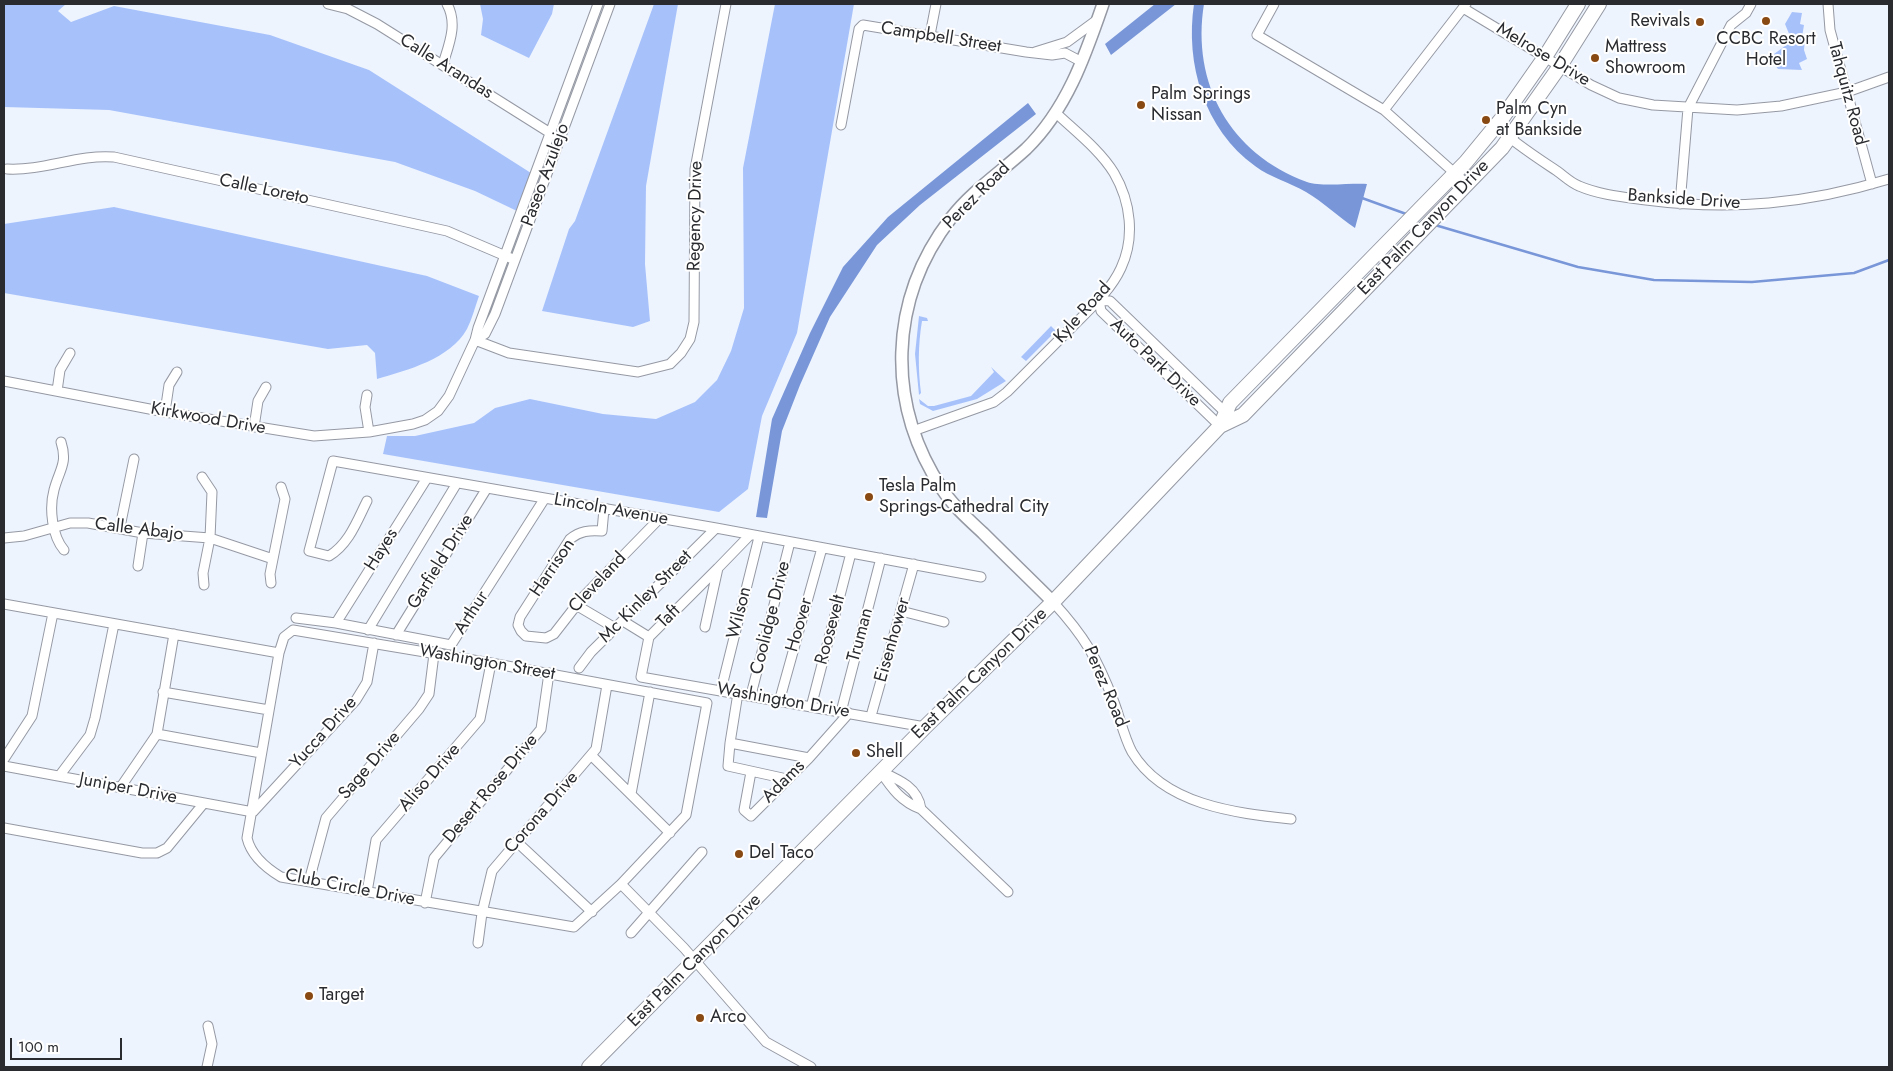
<!DOCTYPE html>
<style>
body{margin:0}
#map{position:relative;width:1893px;height:1071px;overflow:hidden;background:#eef4fe;font-family:Jost,sans-serif}
canvas{display:block}
.frame{position:absolute;inset:0;border:5px solid #292b2f;pointer-events:none}
.scale{position:absolute;left:10px;top:1038px;width:112px;height:22px;box-sizing:border-box;border:2px solid #292b2f;border-top:0;padding-left:6px;font-size:15px;line-height:18px;white-space:nowrap;color:#292b2f;-webkit-text-stroke:4px #fff;paint-order:stroke}
</style>
<div id="map">
<canvas width="1893" height="1071"></canvas>
<div class="frame"></div>
<div class="scale">100 m</div>
</div>
<script>
const context = document.querySelector('canvas').getContext('2d');
context.lineJoin = 'round';
function paint(path, color) { context.fillStyle = color; context.fill(path, 'evenodd'); }
function strokePath(path, color, width, dash) { context.strokeStyle = color; context.lineWidth = width; context.lineCap = dash ? 'butt' : 'round'; context.setLineDash(dash || []); context.stroke(path); }
function drawText(font, color, halo, rows, align = 'center') {
  context.font = font + ' Jost,sans-serif'; context.lineWidth = 4; context.setLineDash([]); context.textBaseline = 'middle'; context.strokeStyle = halo; context.fillStyle = color; for (const [text, x, y, turn = 0] of rows) {
    context.save(); context.translate(x, y); context.rotate((+turn || 0) * Math.PI / 180); context.textAlign = isNaN(turn) ? turn : align; if (halo) context.strokeText(text, 0, 0); context.fillText(text, 0, 0); context.restore();
  }
}
const green = new Path2D(`
 M4,4H66L58,11L71,22L114,6L270,35L369,70L531,173L517,211L475,191L395,162L109,110L4,107Z
 M480,4H554L552,14L529,58L481,35L483,19Z
 M654,4H678L646,186L645,264L650,321L633,327L542,311L569,229L575,221Z
 M775,4H854L797,333L762,416L748,489L719,512L383,454L387,436H415L474,423L495,408L530,399L603,414L656,419L695,402L717,380L731,351L744,308L743,168Z
 M1792,12L1802,13L1800,24L1804,25L1802,37L1805,38L1804,50L1807,59L1799,63L1802,70L1778,69L1775,65L1774,54L1792,41L1785,24Z
 M114,207L427,276L479,296C475,307 472,319 467,329C450,359 408,370 377,379L375,353L367,345L328,349L4,293V224Z
 M919,316L927,318L928,321H922C918,345 918,369 921,393L919,395L915,354Z
 M1051,326L1056,331L1026,361L1021,357Z
 M991,367L1006,381L977,399L933,411L920,404L919,399L928,406H934L971,396L994,372Z`);
const water = new Path2D(`
 M1155,4H1176L1111,55L1105,44Z
 M1194,4H1204C1191,83 1230,154 1307,182C1321,187 1351,183 1367,184L1355,228C1339,217 1323,202 1306,192C1289,182 1271,178 1255,166C1204,129 1185,64 1194,4Z
 M1028,103L1036,114L920,205L877,245L830,317L800,385L782,431L767,518L756,517L772,419L810,333L843,267L888,217Z`);
const stream = new Path2D(`
 M1362,198L1409,215
 M1435,225L1578,267L1654,280L1752,282L1854,273L1889,260`);
const street = new Path2D(`
 M328,4L348,9L377,24L555,136
 M1274,4L1257,35L1384,110L1468,185
 M1828,4L1830,30L1872,184
 M1463,8L1591,85L1619,98L1653,105L1737,110L1781,106L1847,92L1889,77
 M930,35L936,4
 M1035,52L1067,42L1097,20
 M443,64C449,44 458,24 447,4
 M1384,110L1466,4
 M841,125L859,29L863,25L1026,52L1052,55L1065,53L1082,62
 M1496,126C1514,143 1536,157 1557,171C1564,176 1571,183 1579,186C1600,195 1624,197 1646,200C1731,211 1807,204 1889,179
 M7,169C44,171 78,154 114,157L447,231L515,260
 M1680,204L1688,108L1731,25L1746,13L1751,4
 M475,340L509,353L638,372L670,364L681,353L690,339L694,322L695,169L726,4
 M475,340L485,334L495,314L610,4
 M4,381L165,412L314,436L369,432L413,424L425,420L438,411L449,396L475,340L478,328L598,4
 M57,391L60,370L70,353
 M367,395L365,407L369,432
 M165,412L169,385L177,372
 M1220,426L1101,311L1099,300L1110,301L1228,415
 M254,427L258,401L266,387
 M913,431L994,402L1007,392C1030,369 1052,347 1075,324C1091,308 1111,290 1121,268C1135,238 1131,202 1114,173C1100,150 1075,131 1056,113
 M61,442C68,464 59,470 54,490C49,508 52,536 64,550
 M202,477L212,492L210,538L203,573L204,585
 M367,501C357,521 349,544 329,556L309,551L333,461L716,528L981,577
 M604,509L602,531C589,530 580,531 570,539L520,617L518,625L521,631L526,636L546,638L554,634L582,598L659,519
 M120,527L134,459
 M4,538L24,536L70,523H88L143,533L210,538L273,559
 M138,566L143,533
 M718,568L649,637L641,677L925,727
 M271,583L270,574L285,499L281,487
 M1053,602C1085,637 1097,658 1114,702C1120,718 1124,737 1132,752C1164,805 1235,813 1291,819
 M4,604L279,653
 M576,605L615,628
 M901,611L944,622
 M296,618L336,623L451,645L545,498
 M623,621L649,637
 M336,623L427,478
 M705,627L718,568L750,535
 M293,630L491,663L707,703L686,815L621,884L574,927L281,877C266,868 251,855 247,838L279,653L284,637Z
 M368,630L457,483
 M396,635L487,488
 M579,668L591,652L716,528
 M721,690L759,537
 M163,692L269,710
 M738,693L730,743L809,758
 M751,695L790,542
 M779,702L822,548
 M811,707L851,553
 M841,712L881,558
 M871,716L914,564
 M157,734L261,753
 M730,743L728,766L787,779
 M592,756L670,833
 M4,759L32,716L53,613
 M4,766L253,812L356,700L367,682L374,643
 M751,772L744,810L751,816L809,758L849,713
 M881,772C892,789 902,802 921,809L1008,892
 M882,772C900,780 918,788 921,809
 M60,775L90,735L95,718L114,624
 M120,788L157,734L174,634
 M631,794L650,692
 M4,828L142,853H157L167,848L204,803
 M517,842L592,912
 M309,881L326,818L419,709L429,694L434,654
 M621,884L684,948L766,1042L811,1067
 M367,892L376,840L480,719L491,663
 M425,903L434,858L541,729L549,673
 M631,933L702,852
 M478,943L482,913L492,871L596,749L607,685
 M207,1067L212,1044L208,1026`);
const secondary = new Path2D(`
 M1053,602C1030,579 1006,556 983,533C969,520 953,506 942,489C886,404 888,300 951,218C972,191 1001,172 1026,149C1067,109 1085,56 1103,4`);
const primary = new Path2D(`
 M1220,426L1243,415L1502,148L1560,66L1599,4
 M589,1067L925,727L1053,602L1220,426L1230,403L1466,162L1503,117L1545,57L1578,4`);
const markers = [
 [1766,21,5,"#894912"],
 [1700,22,5,"#894912"],
 [1595,58,5,"#894912"],
 [1141,105,5,"#894912"],
 [1486,120,5,"#894912"],
 [869,497,5,"#894912"],
 [856,753,5,"#894912"],
 [739,854,5,"#894912"],
 [309,996,5,"#894912"],
 [700,1018,5,"#894912"]
];
const poiNames = [
 ["Revivals",1690,22,"right"],
 ["CCBC Resort",1766,40,"center"],
 ["Hotel",1766,61,"center"],
 ["Mattress",1605,48],
 ["Showroom",1605,69],
 ["Palm Springs",1151,95],
 ["Nissan",1151,116],
 ["Palm Cyn",1496,110],
 ["at Bankside",1496,131],
 ["Tesla Palm",879,487],
 ["Springs-Cathedral City",879,508],
 ["Shell",866,753],
 ["Del Taco",749,854],
 ["Target",319,996],
 ["Arco",710,1018]
];
const streetNames = [
 ["Campbell Street",941,38,9],
 ["Melrose Drive",1543,55,31],
 ["Calle Arandas",446,67,32],
 ["Tahquitz Road",1847,94,75],
 ["Paseo Azulejo",546,175,-70],
 ["Calle Loreto",264,190,12],
 ["Perez Road",977,196,-45],
 ["Bankside Drive",1684,200,4],
 ["Regency Drive",696,216,-89],
 ["East Palm Canyon Drive",1424,228,-46],
 ["Kyle Road",1083,313,-48],
 ["Auto Park Drive",1155,363,44],
 ["Kirkwood Drive",208,419,10],
 ["Lincoln Avenue",611,510,10],
 ["Calle Abajo",139,530,7],
 ["Hayes",382,550,-58],
 ["Garfield Drive",441,562,-58],
 ["Harrison",553,568,-56],
 ["Cleveland",598,583,-47],
 ["Mc Kinley Street",646,597,-45],
 ["Arthur",472,613,-57],
 ["Wilson",740,613,-76],
 ["Taft",669,617,-45],
 ["Coolidge Drive",771,618,-76],
 ["Hoover",800,625,-74],
 ["Roosevelt",831,630,-75],
 ["Truman",861,635,-75],
 ["Eisenhower",893,640,-74],
 ["Washington Street",487,663,10],
 ["East Palm Canyon Drive",980,674,-44],
 ["Perez Road",1105,687,67],
 ["Washington Drive",783,701,10],
 ["Yucca Drive",324,733,-48],
 ["Sage Drive",370,766,-49],
 ["Aliso Drive",430,778,-49],
 ["Adams",784,782,-45],
 ["Juniper Drive",128,789,11],
 ["Desert Rose Drive",491,789,-50],
 ["Corona Drive",542,813,-49],
 ["Club Circle Drive",350,888,11],
 ["East Palm Canyon Drive",695,961,-45]
];
paint(green, '#a7c2fb');
paint(water, '#7997d8');
strokePath(stream, '#7997d8', 2.5);
strokePath(street, '#9599a3', 11);
strokePath(secondary, '#9599a3', 14);
strokePath(primary, '#9599a3', 16);
strokePath(street, '#fff', 9);
strokePath(secondary, '#fff', 11);
strokePath(primary, '#fff', 14);
for (const [x, y, r, color] of markers) { const dot = new Path2D(); dot.arc(x, y, r, 0, 2 * Math.PI); context.fillStyle = color; context.fill(dot); strokePath(dot, '#fff', 2); }
drawText('18px', '#292b2f', '#fff', poiNames, 'left');
drawText('18px', '#292b2f', '#fff', streetNames);
</script>
